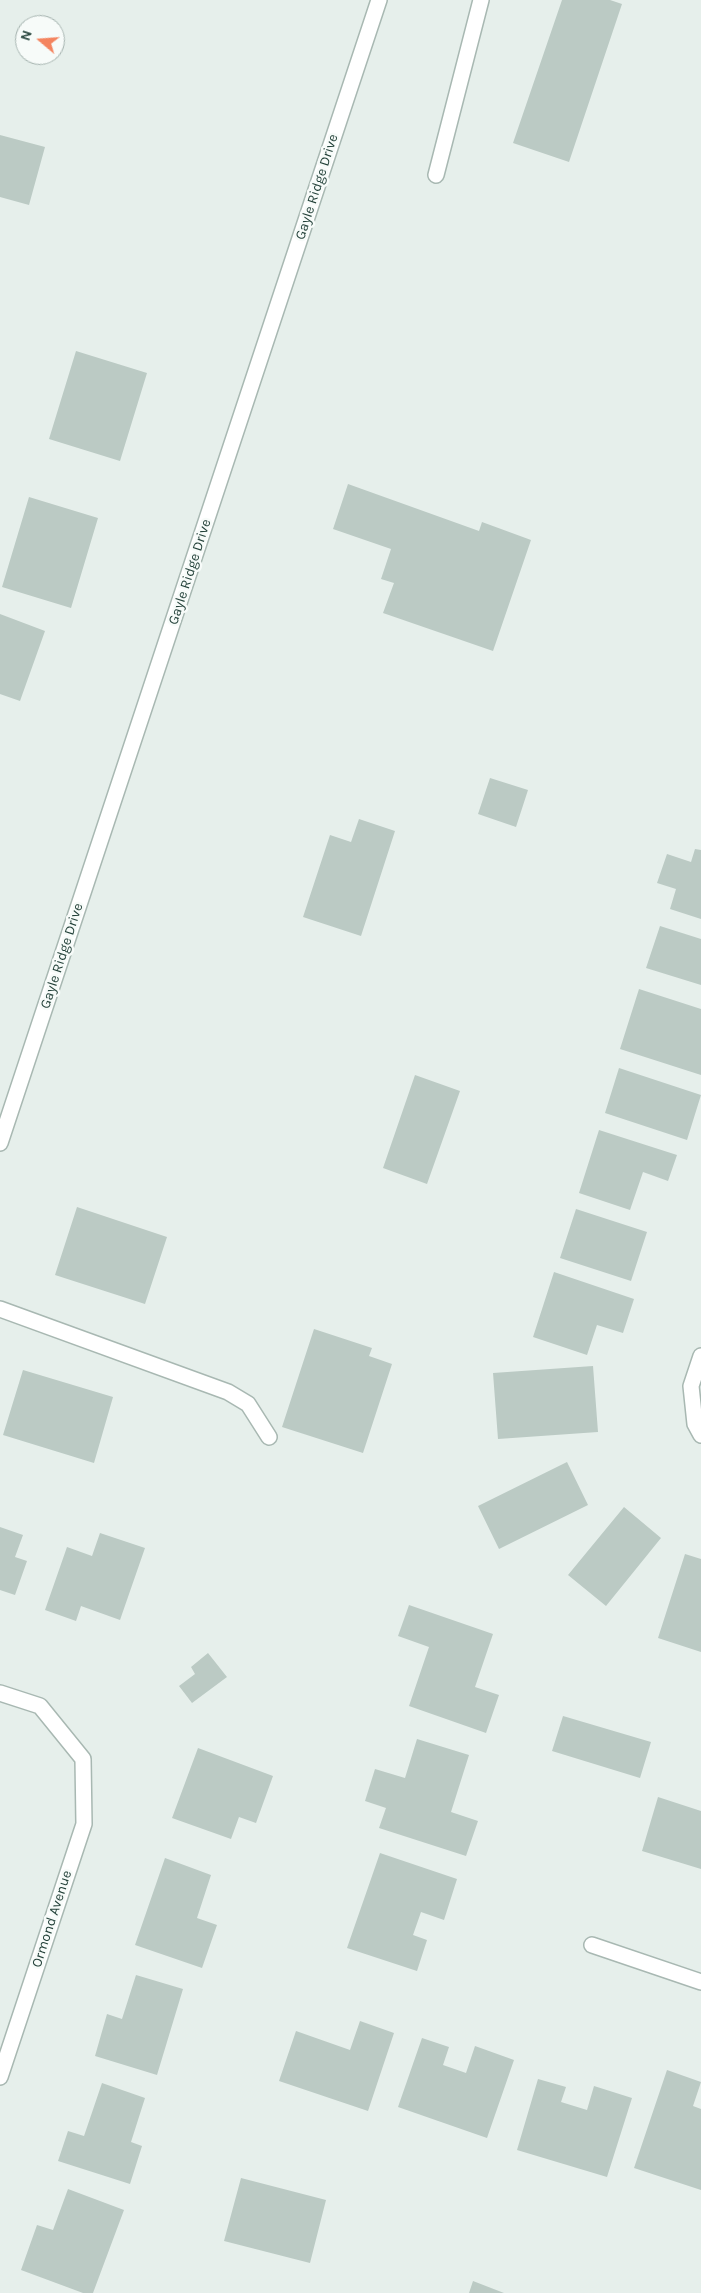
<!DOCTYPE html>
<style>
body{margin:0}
#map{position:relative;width:701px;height:2293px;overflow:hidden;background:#e6efeb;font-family:Karla,sans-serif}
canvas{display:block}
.north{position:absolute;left:15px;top:15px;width:50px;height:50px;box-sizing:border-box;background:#f7fbf9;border:1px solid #a3b1ad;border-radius:50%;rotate:288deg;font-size:14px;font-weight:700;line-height:20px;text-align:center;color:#24423a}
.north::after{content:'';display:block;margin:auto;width:18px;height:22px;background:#f4845f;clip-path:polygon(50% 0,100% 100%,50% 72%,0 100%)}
</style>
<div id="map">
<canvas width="701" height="2293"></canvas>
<div class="north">N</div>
</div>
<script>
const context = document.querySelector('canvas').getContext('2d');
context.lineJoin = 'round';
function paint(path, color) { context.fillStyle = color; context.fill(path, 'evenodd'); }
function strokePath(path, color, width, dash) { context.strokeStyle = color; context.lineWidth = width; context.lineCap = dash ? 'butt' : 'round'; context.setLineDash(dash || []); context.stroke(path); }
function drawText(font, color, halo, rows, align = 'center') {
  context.font = font + ' Karla,sans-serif'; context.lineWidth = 5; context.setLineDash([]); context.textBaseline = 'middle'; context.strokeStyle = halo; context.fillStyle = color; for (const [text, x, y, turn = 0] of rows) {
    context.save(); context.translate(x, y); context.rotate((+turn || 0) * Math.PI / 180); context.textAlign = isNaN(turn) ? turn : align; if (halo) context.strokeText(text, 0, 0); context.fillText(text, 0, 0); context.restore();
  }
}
const building = new Path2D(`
 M562,0H610L622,4L569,162L513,143Z
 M0,135L45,147L29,205L0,197Z
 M76,351L147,373L120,461L49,439Z
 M348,484L479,531L482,522L531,540L493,651L383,613L394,583L381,579L391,549L333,529Z
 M29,497L98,518L71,608L2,587Z
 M0,614L45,631L20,701L0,694Z
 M490,778L528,790L516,827L478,814Z
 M359,819L395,831L361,936L303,917L330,835L351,842Z
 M695,849L701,850V919L670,909L676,889L657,883L667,854L691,862Z
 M660,926L701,939V985L646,968Z
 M639,989L701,1009V1075L620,1049Z
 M619,1068L701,1095L687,1140L605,1113Z
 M415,1075L460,1091L427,1184L383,1168Z
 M599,1130L677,1155L668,1181L643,1172L630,1210L579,1193Z
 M77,1207L167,1237L145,1304L55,1275Z
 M576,1209L647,1232L631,1281L560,1258Z
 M554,1272L634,1299L623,1333L597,1325L587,1355L533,1337Z
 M314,1329L372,1348L369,1356L392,1364L363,1453L282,1427Z
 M593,1366L598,1432L498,1439L493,1373Z
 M23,1370L113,1397L94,1463L3,1435Z
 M567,1462L588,1505L499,1549L478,1506Z
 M624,1507L661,1538L606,1606L568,1575Z
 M0,1527L23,1535L15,1557L27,1561L15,1595L0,1590Z
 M100,1533L145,1548L120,1620L81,1606L76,1621L45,1610L67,1547L92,1556Z
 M685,1554L701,1559V1652L658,1638Z
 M409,1605L493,1634L475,1687L499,1695L486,1733L409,1706L429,1647L398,1636Z
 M208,1653L227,1677L192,1703L179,1686L195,1674L191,1667Z
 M563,1716L651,1742L640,1778L552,1751Z
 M417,1739L469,1755L451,1812L478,1821L466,1856L379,1828L386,1808L365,1801L375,1769L405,1778Z
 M198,1748L273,1776L256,1823L239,1817L231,1839L172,1818Z
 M658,1797L701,1811V1869L642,1851Z
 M380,1853L457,1879L444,1920L421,1912L413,1935L427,1940L417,1971L347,1948Z
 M165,1858L211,1875L197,1918L217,1925L202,1968L135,1945Z
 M136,1975L183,1989L157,2075L95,2056L107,2014L122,2019Z
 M360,2021L394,2033L368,2111L279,2081L296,2031L350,2050Z
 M422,2038L449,2047L443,2065L466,2073L475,2046L514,2060L487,2138L398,2107Z
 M667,2070L701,2082L693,2106L701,2109V2190L634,2168Z
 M538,2079L566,2087L561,2102L587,2110L594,2086L632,2098L607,2177L517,2150Z
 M102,2083L145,2098L131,2142L142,2146L130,2184L58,2161L68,2131L84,2136Z
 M241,2178L326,2200L310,2263L224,2241Z
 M68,2189L124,2210L93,2293H83L21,2270L37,2225L53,2230Z
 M473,2281L504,2293H469Z`);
const lane = new Path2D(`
 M436,175L481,0
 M0,1309L228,1392L248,1404L269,1437`);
const street = new Path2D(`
 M0,1143L379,0
 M701,1356L691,1386L695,1424L701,1435
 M0,1693L40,1706L83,1759L84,1824L0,2077
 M592,1945L701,1982`);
const streetNames = [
 ["Gayle Ridge Drive",317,187,-72],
 ["Gayle Ridge Drive",190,572,-72],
 ["Gayle Ridge Drive",62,956,-72],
 ["Ormond Avenue",52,1919,-72]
];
paint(building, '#bbcac4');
strokePath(lane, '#a8b8b2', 18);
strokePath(street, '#a8b8b2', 18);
strokePath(lane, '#fff', 15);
strokePath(street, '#fff', 15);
drawText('14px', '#24423a', '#f7fbf9', streetNames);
</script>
